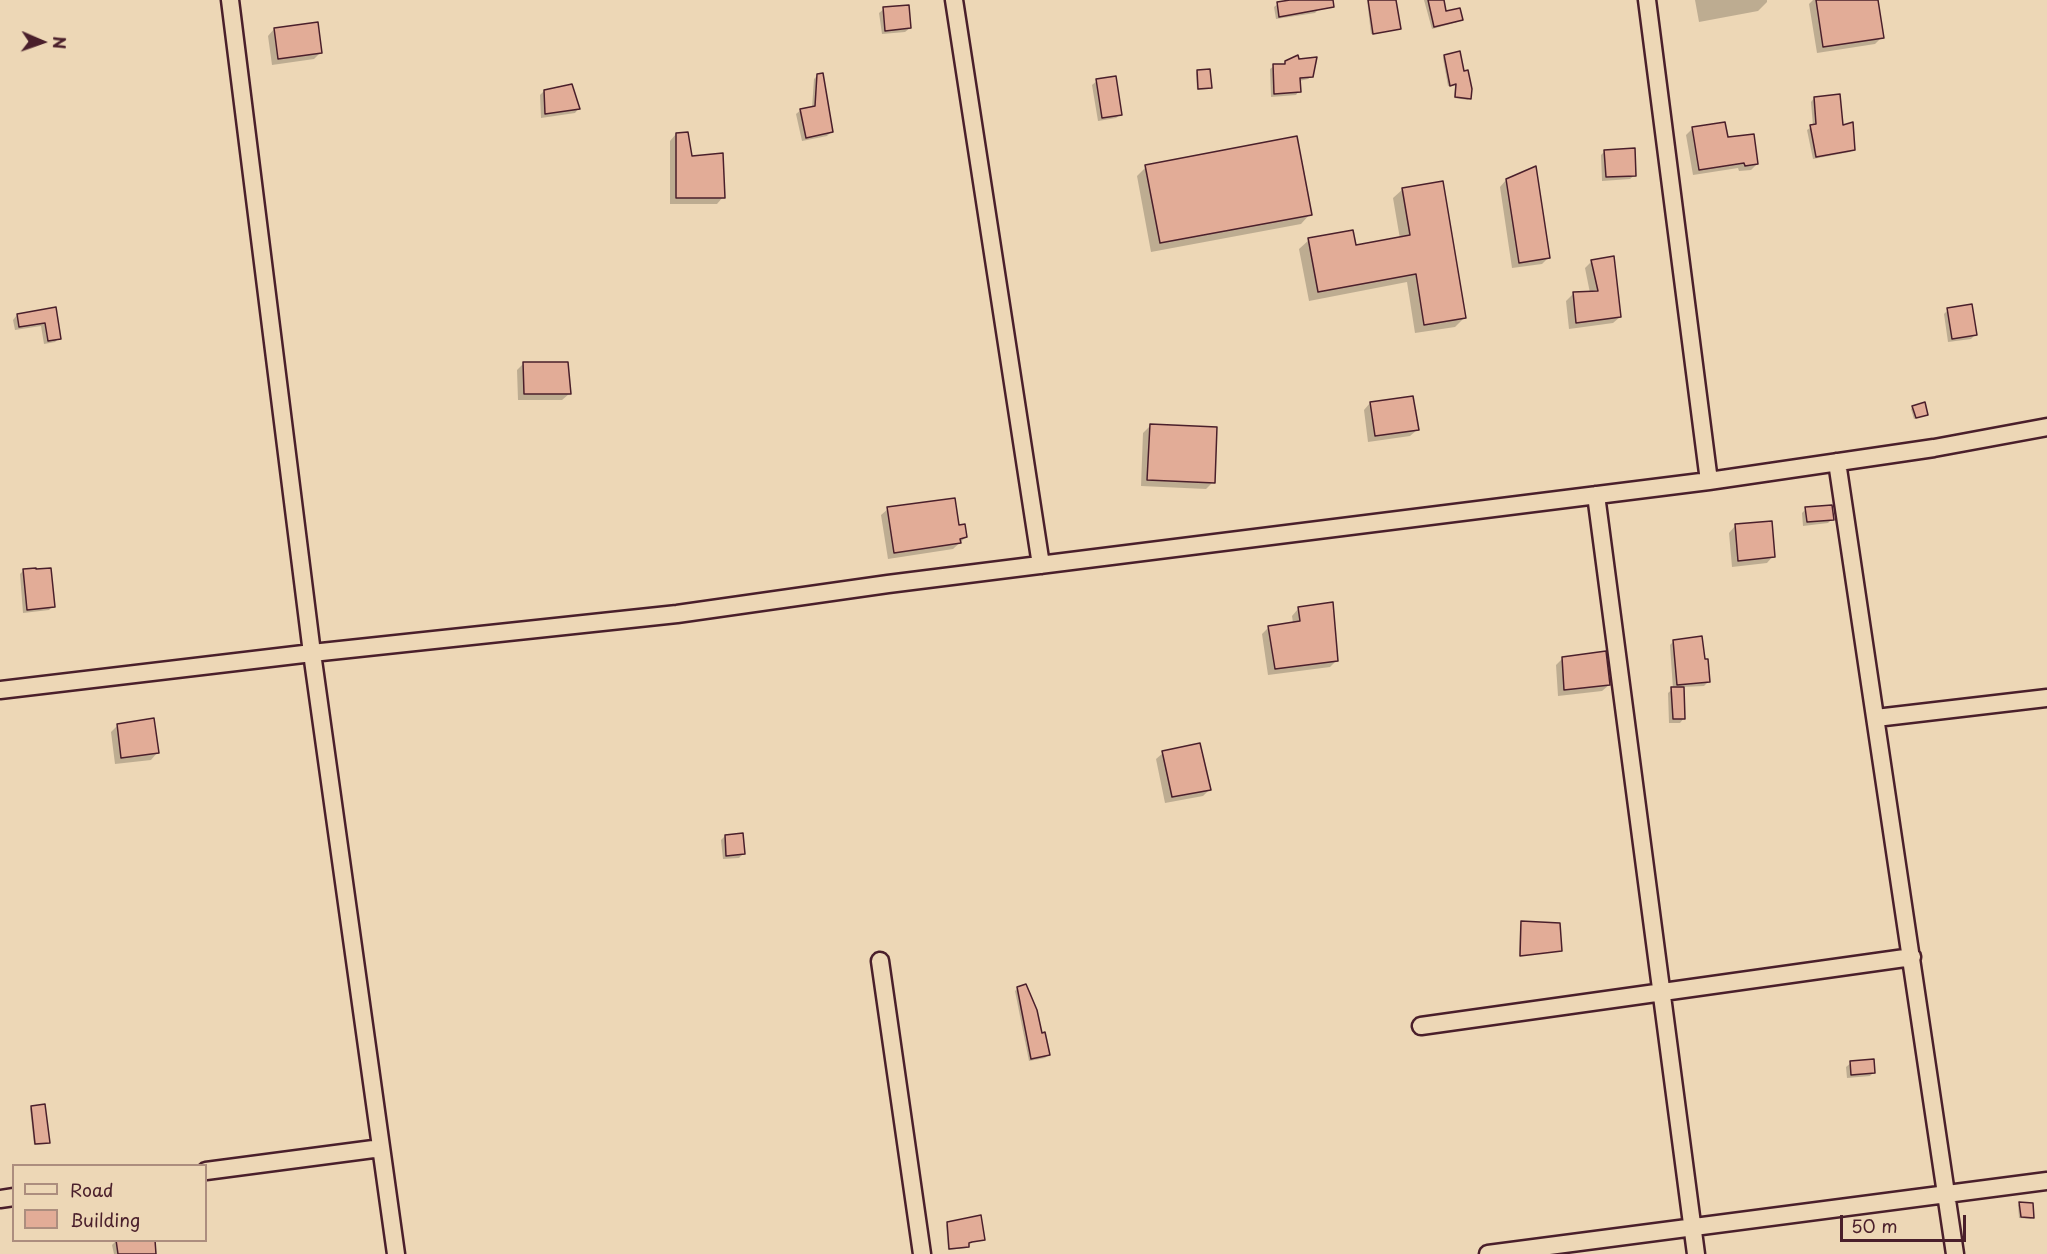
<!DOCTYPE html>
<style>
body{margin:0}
#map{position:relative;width:2047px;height:1254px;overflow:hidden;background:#edd7b6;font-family:"Playpen Sans",sans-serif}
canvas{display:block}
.legend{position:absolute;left:12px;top:1164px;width:195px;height:78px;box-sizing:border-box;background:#edd7b6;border:2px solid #ac8d7e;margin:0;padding:8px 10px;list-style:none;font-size:18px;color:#4a1f2b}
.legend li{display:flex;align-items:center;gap:12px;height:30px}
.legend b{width:30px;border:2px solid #ac8d7e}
.north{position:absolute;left:12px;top:12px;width:60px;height:60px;-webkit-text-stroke:4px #edd7b6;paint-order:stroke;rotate:92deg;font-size:16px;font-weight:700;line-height:24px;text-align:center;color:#4a1f2b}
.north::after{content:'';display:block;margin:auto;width:21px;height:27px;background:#4a1f2b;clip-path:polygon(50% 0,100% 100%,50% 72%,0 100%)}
.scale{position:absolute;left:1840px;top:1215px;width:126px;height:27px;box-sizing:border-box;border:3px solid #4a1f2b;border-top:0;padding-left:8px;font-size:18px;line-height:21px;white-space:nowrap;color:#4a1f2b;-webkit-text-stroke:4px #edd7b6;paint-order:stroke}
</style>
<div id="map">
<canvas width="2047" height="1254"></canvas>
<ul class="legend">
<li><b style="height:8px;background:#edd7b6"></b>Road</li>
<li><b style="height:16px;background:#e2ac97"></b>Building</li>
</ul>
<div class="north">N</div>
<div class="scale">50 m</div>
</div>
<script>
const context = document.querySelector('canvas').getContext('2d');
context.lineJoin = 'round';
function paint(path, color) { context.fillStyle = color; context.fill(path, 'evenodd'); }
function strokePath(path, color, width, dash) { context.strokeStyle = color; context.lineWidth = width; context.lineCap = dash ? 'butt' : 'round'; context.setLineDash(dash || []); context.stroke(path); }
const shadow = new Path2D(`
 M1302,0H1317L1319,9L1315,13L1276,19L1274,7L1278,4Z
 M1367,0H1387L1390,30L1389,31L1371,34Z
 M1424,0H1442L1445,12L1461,19L1458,22L1432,29Z
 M1695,0H1767V2L1758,11L1699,22Z
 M1813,0H1876L1882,37L1875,44L1817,53L1809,4Z
 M884,9L910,28L905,32L882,34L879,13Z
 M274,29L321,52L314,59L272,65L268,36Z
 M1444,56L1470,98L1468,100L1454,98L1455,85L1448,86L1443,58Z
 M1286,62L1312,76L1308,79L1299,81V91L1296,95L1271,97L1270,69L1274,66H1282Z
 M1197,71L1210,87L1209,89L1197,90L1196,73Z
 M818,75L831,132L827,136L802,141L796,114L801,110L812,108L814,79Z
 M1097,81L1121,114L1116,118L1098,121L1092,85Z
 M544,91L579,108L575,113L541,118L540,95Z
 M1814,98L1841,126L1853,149L1850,152L1813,159L1807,130L1813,126L1811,102Z
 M1693,128L1726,139L1757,164L1751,170L1739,171L1738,168L1693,175L1686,135Z
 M676,134L691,158L723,197L717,204H670V141Z
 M1605,151L1635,175L1630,179L1602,181L1601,155Z
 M1146,167L1310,214L1301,224L1151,252L1137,176Z
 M1506,180L1549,257L1542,264L1512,268L1500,187Z
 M1403,189L1464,318L1455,327L1415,333L1407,282L1309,301L1299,249L1309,240L1354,247L1400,239L1393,198Z
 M1592,261L1620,317L1613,323L1569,329L1566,301L1573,294L1590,293L1585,268Z
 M55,309L59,338L55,342L44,344L41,326L15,330L13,320L17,315Z
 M1948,310L1975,335L1971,339L1948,342L1944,314Z
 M524,363L569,394L562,400H518L517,370Z
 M1370,403L1417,430L1410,436L1368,442L1364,410Z
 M1913,407L1927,414L1914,419L1911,409Z
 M1150,426L1213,482L1206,489L1141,486L1143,433Z
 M888,509L958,527L966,537L953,549L888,559L881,515Z
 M1806,509L1832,519L1828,523L1803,526L1802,513Z
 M1735,526L1773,556L1767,563L1732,567L1729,533Z
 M24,570L53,606L49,610L23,613L20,574Z
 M1298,609L1337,660L1330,667L1268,675L1262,634L1269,627L1293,623L1292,616Z
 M1674,641L1708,682L1704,686L1682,687L1684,718L1680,723H1669L1668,693L1673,689L1670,645Z
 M1563,658L1609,685L1602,691L1558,696L1556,665Z
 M118,725L157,753L151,760L115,764L111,732Z
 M1163,753L1210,789L1203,796L1165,803L1156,759Z
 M725,836L743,854L739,858L723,859L721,840Z
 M1522,923L1561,950L1519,956L1520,924Z
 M1018,988L1048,1055L1045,1058L1029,1061L1015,991Z
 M1851,1063L1874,1072L1870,1076L1847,1078L1846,1067Z
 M31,1107L48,1142L47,1144L34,1145L30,1109Z
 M2020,1203L2033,1217L2031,1219L2019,1218L2018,1205Z
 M948,1223L983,1239L969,1243L966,1248L948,1250L946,1225Z
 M116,1241L154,1254H114L112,1245Z`);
const building = new Path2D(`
 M1290,0H1333L1334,7L1279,17L1277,2Z
 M1368,0H1396L1401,29L1373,34Z
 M1428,0H1444L1446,11L1460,8L1463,20L1434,27Z
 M1816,0H1878L1884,38L1823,47Z
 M909,5L911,28L885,31L883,7Z
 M318,22L322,53L278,59L274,28Z
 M1460,51L1464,71L1468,70L1472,89L1471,99L1455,97L1456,84L1450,86L1444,55Z
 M1298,55L1299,59L1317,57L1313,77L1300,78L1301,92L1274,94L1273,64H1285V61Z
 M1210,69L1212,88L1198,89L1197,70Z
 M823,73L833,132L806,138L800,109L815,106L817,74Z
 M1116,76L1122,115L1102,118L1096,79Z
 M572,84L580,109L545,114L544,90Z
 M1840,94L1843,125L1853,122L1855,150L1816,157L1810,125L1816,124L1814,97Z
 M1725,122L1728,137L1754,134L1758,164L1745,166L1744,163L1699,170L1692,127Z
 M688,132L692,156L723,153L725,198H676V133Z
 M1297,136L1312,215L1160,243L1145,165Z
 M1635,148L1636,176L1606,177L1604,150Z
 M1536,166L1550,258L1519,263L1506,179Z
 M1443,181L1466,318L1424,325L1416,274L1318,292L1308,238L1353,230L1356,245L1410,235L1402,188Z
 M1614,256L1621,317L1576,323L1573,292L1598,291L1591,260Z
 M1972,304L1977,335L1952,339L1947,308Z
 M56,307L61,339L48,341L45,323L19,327L17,314Z
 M523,362H568L571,394H524Z
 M1413,396L1419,430L1375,436L1370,402Z
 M1925,402L1928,415L1916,418L1912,406Z
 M1150,424L1217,427L1215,483L1147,480Z
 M955,498L959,525L965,524L967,537L960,539L961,543L894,553L887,507Z
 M1832,505L1834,520L1807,522L1805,507Z
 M1772,521L1775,557L1738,561L1735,524Z
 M36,568V569L51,568L55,607L27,610L23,569Z
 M1333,602L1338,661L1275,669L1268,626L1300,621L1298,607Z
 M1702,636L1705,659H1708L1710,682L1677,685L1673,640Z
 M1606,651L1610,685L1564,690L1562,657Z
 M1671,687H1684L1685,719H1673Z
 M154,718L159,753L121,758L117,724Z
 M1200,743L1211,790L1172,797L1162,751Z
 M743,833L745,854L726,856L725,835Z
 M1521,921L1560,923L1562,951L1520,956Z
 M1026,984L1037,1010L1042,1033L1045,1032L1050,1055L1031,1059L1017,987Z
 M1874,1059L1875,1073L1851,1075L1850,1061Z
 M45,1104L50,1143L35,1144L31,1106Z
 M2019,1202L2033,1203L2034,1218L2021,1217Z
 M981,1215L985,1240L972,1242L969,1243V1247L949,1249L947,1222Z
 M116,1240H155L156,1254H118Z`);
const minor = new Path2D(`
 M230,0L312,653L396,1254
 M954,0L1041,565
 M1647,0L1709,481
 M1837,462L1955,1254
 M1596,495L1696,1254
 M0,690L312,653L677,614L888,584L1709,481L1934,448L2047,427
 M1876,718L2047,698
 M880,961L922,1254
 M1421,1026L1912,957
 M206,1171L381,1148
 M0,1199L14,1197
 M1488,1254L2047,1181`);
paint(shadow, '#0003');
paint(building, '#e2ac97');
strokePath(building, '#4a1f2b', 1.5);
strokePath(minor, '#4a1f2b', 21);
strokePath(minor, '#edd7b6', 16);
</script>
